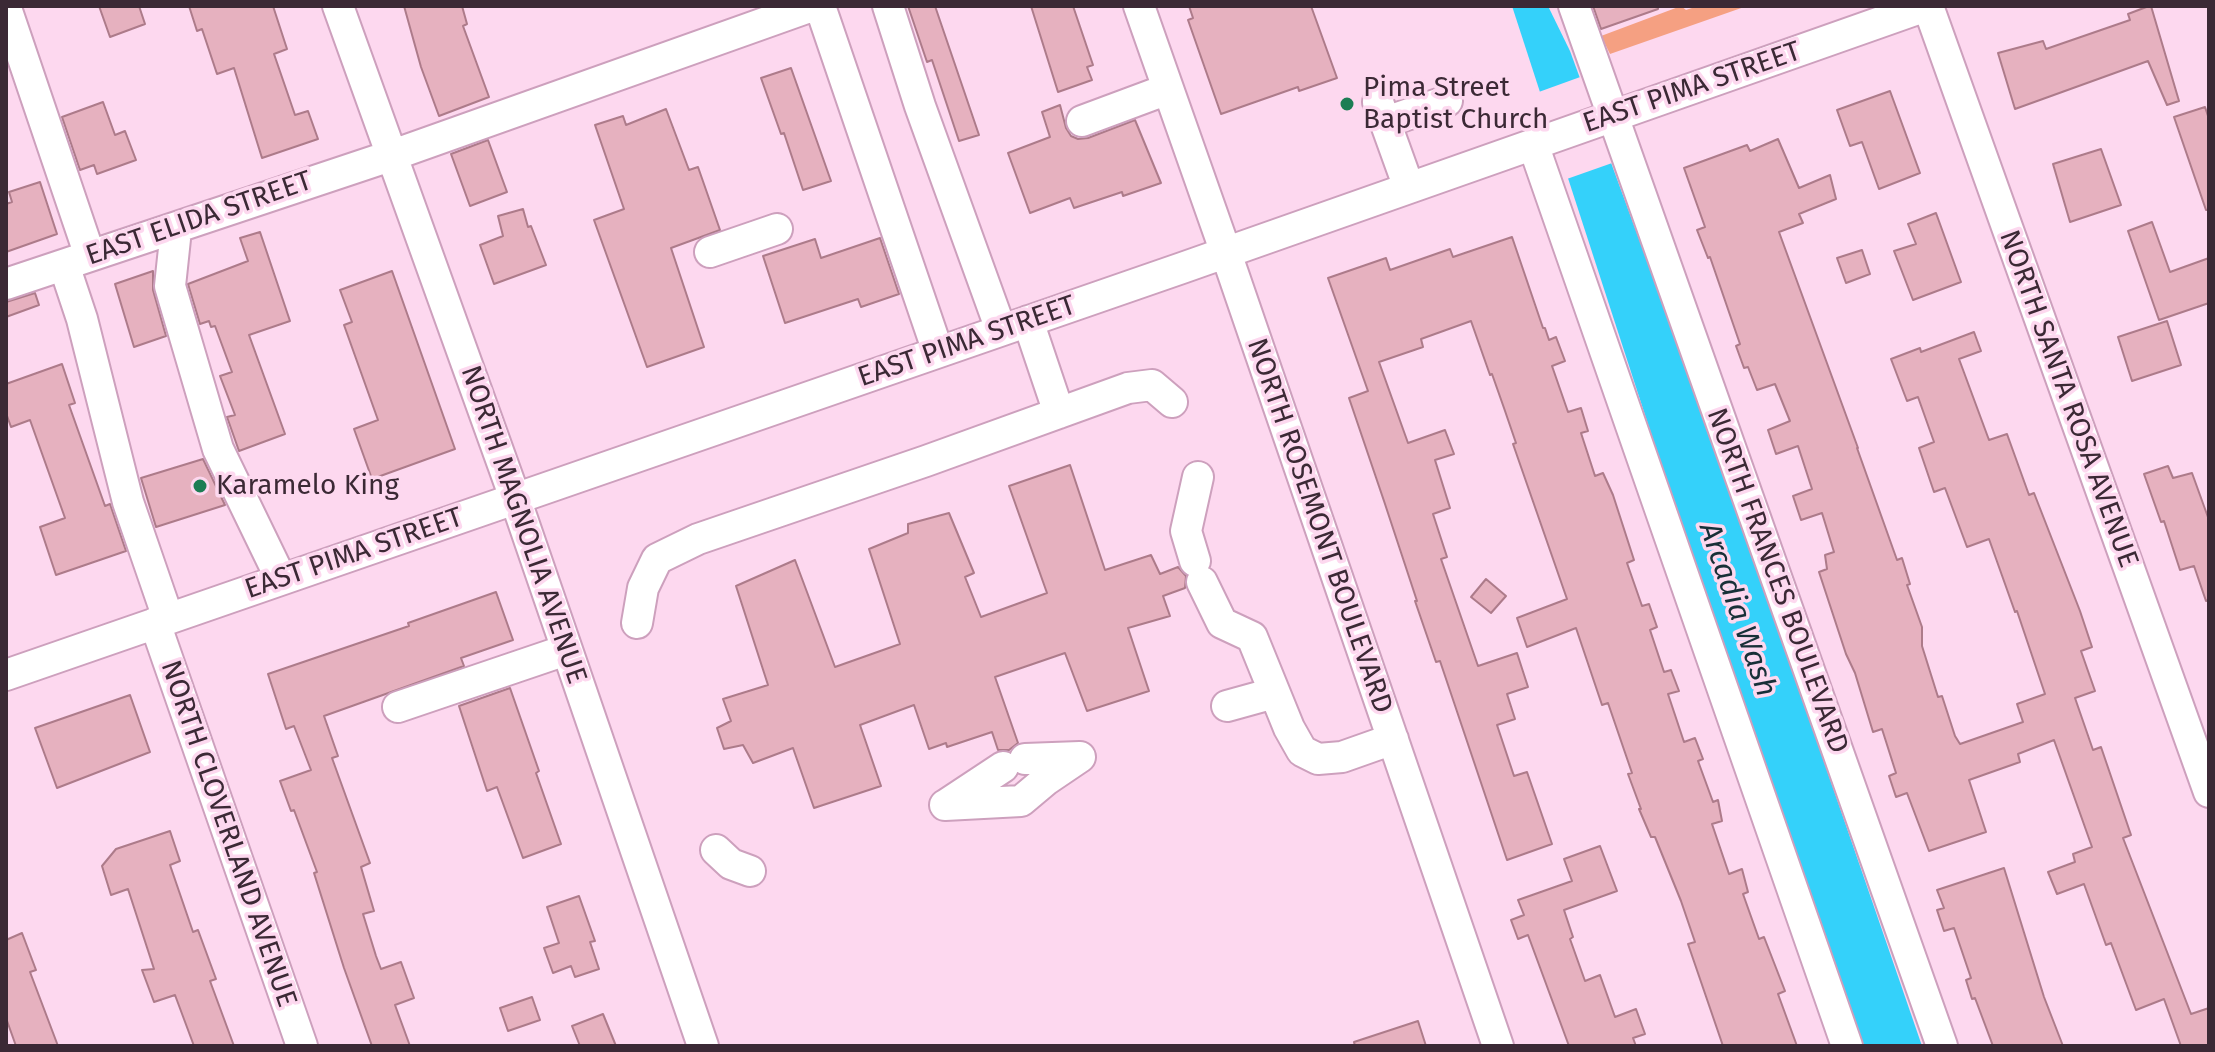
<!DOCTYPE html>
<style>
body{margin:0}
#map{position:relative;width:2215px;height:1052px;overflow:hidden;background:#fdd8ef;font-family:"Fira Sans",sans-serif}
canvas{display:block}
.frame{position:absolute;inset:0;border:8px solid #3b2935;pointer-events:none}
</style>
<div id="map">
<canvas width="2215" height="1052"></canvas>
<div class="frame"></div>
</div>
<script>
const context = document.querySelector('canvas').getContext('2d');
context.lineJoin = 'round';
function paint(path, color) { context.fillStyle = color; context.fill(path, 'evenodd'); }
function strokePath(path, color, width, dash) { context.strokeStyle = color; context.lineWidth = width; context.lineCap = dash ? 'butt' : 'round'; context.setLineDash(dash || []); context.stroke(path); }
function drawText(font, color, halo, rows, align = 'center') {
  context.font = font + ' "Fira Sans",sans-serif'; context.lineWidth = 7; context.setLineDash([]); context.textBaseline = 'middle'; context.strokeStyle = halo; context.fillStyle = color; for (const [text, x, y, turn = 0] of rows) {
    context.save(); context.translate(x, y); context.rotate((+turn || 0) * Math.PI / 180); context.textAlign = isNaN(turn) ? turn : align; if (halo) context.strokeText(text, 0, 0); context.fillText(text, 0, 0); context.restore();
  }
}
const green = new Path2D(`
 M1681,6L1686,10L1698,6H1747L1610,54L1601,36Z`);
const water = new Path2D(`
 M1512,6H1548L1570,51L1718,454L1922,1046H1864L1672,498Z`);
const pier = new Path2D(`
 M1583,76L1615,162L1564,180L1536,93Z`);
const building = new Path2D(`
 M99,6H139L145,24L110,37Z
 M189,6H273L287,49L274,54L295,115L308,111L318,139L262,158L234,68L217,74L202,29L197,31Z
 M404,6H462L467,24L463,26L489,97L439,116L421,67Z
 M908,6H935L979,135L959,141L932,60L927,62Z
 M1031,6H1073L1093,65L1087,67L1092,80L1058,92Z
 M1189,6H1311L1337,78L1299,91L1298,87L1221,114L1188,20L1193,18Z
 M1593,6H1658V9L1601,29Z
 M2149,6H2151L2179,101L2167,105L2148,61L2015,109L1998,53L2043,41L2046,49L2130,20L2128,14Z
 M791,68L831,181L803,190L784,133L781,134L761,78Z
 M1890,91L1920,173L1879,189L1862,142L1850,146L1837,110Z
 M103,102L115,135L125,131L136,160L97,174L94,165L80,170L62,117Z
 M1060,105L1066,128L1071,136L1078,139L1088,138L1135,120L1161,183L1123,196L1122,192L1074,208L1070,198L1030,213L1008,153L1050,137L1042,112Z
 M2205,107L2209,119V210H2206L2174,117Z
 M666,109L689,170L698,167L720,230L671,248L704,347L647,367L594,220L624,209L595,125L623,116L626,125Z
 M1778,139L1799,188L1830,175L1836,199L1799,214L1803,223L1779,232L1858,448H1857L1897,560L1902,558L1910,584L1907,585L1922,627V646L1938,697L1942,696L1955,736L1960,744L2023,722L2017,704L2045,694L2017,611L2015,612L1989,539L1967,547L1945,488L1934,492L1919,448L1934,442L1918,397L1907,401L1891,359L1920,348L1921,352L1974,332L1981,351L1959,359L1989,440L2007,434L2029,495L2034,493L2080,611L2092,647L2081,651L2095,691L2075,698L2093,750L2101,747L2131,835L2123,838L2191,1014L2209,1008V1046H2181L2164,999L2136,1010L2111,943L2106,945L2084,884L2057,894L2048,872L2075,862L2073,854L2092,847L2054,740L2018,754L2020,762L1969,780L1986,832L1929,851L1907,793L1896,797L1889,776L1896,773L1882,729L1873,732L1855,673L1846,654L1819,572L1827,569L1825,555L1834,552L1822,513L1801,520L1793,496L1812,489L1798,446L1776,454L1768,430L1790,421L1775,384L1757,390L1748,367L1744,368L1736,346L1740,344L1710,257L1708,258L1697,230L1705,227L1684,168L1747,145L1750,151Z
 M488,140L507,192L470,206L451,154Z
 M2101,149L2121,205L2070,222L2053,164Z
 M40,182L57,234L6,252V204L12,202L9,192Z
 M523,209L528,227L531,226L546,265L494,284L480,245L503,236L498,216Z
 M1936,213L1961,282L1913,300L1894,251L1916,244L1908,224Z
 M2152,222L2170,272L2209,258V303L2159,320L2128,231Z
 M260,232L290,321L249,335L285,434L239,451L227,417L235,415L220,376L232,372L215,326L211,327L209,321L200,324L188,284L248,261L240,238Z
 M1512,237L1543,328H1545L1549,340L1556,337L1565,361L1552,366L1568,412L1581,408L1588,431L1581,433L1595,476L1603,473L1613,495L1634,560L1627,563L1642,606L1649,604L1657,627L1650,630L1664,672L1671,670L1679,691L1668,694L1684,742L1695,738L1703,759L1698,761L1713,802L1718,800L1722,821L1712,824L1729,874L1742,869L1748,892L1743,894L1759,939L1764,937L1785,991L1778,994L1797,1046H1723L1688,944L1695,942L1681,901L1655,837H1651L1639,809H1641L1628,774L1632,773L1608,703L1602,705L1576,628L1527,647L1517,618L1567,599L1513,444L1516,443L1504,408L1492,374L1490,375L1471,321L1421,339L1423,347L1379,362L1408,443L1445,430L1454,454L1435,460L1450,508L1433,514L1447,557L1441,559L1478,666L1517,653L1528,687L1507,694L1515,719L1497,725L1514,776L1527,772L1552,844L1507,860L1440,661L1436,662L1415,601H1417L1384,501L1349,398L1368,391L1328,278L1386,258L1390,270L1450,249L1453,257Z
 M880,238L899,294L861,307L858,299L785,323L763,256L815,239L821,258Z
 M1862,250L1870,274L1846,283L1837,258Z
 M153,271V290L166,336L134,347L115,284Z
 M392,271L455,449L372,479L354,429L378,420L344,325L352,322L340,290Z
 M35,293L39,305L6,317V302Z
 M2167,321L2181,365L2132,381L2118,337Z
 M62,364L75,403L69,405L105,506L110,504L126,551L56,575L40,527L65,518L30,420L11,427L6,413V384Z
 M203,459L225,505L156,527L141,478Z
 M1070,465L1105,570L1151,555L1160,574L1178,567L1186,576L1185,588L1163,596L1170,616L1128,628L1149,691L1087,711L1065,653L995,677L1018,743L1009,750H998L992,732L947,747L946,743L929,749L914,705L860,725L881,786L814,808L793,748L753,763L743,745L724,749L717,728L731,721L723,699L768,685L736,586L795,560L835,667L900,644L869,549L908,533V524L949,513L974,573L965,577L981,617L1047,593L1009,486Z
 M2168,466L2173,478L2192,473L2209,520V600L2206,601L2194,566L2180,570L2164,521L2161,522L2144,474Z
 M1486,579L1506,596L1491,613L1471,597Z
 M496,592L513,640L461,658L464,666L324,716L338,756L332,758L370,863L361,867L374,911L363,914L376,956L381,969L401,962L414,998L395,1005L410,1046H372L344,968L314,873L317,872L294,810L291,811L280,781L311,770L294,726L286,729L268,674L409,626L408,623Z
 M510,688L539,771L536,773L561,844L523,858L497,787L487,791L459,706Z
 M130,695L150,752L57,788L35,728Z
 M170,831L180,861L170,865L193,932L198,930L216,979L210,981L234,1046H194L175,995L154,1002L142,970L154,969L128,889L111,895L102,866L116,849Z
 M1600,846L1617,891L1564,910L1573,937L1570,939L1585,981L1600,975L1615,1017L1636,1009L1645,1034L1633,1038L1636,1046H1569L1528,935L1518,939L1511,920L1524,915L1518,900L1572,881L1564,859Z
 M2004,868L2044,997L2063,1046H1993L1975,998L1972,999L1966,980L1971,978L1954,928L1944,931L1937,910L1944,908L1937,890Z
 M579,896L595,941L590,942L599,969L575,977L571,966L553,973L544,948L559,943L547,907Z
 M22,933L36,970L30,972L58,1046H16L6,1018V940Z
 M532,997L540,1020L508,1031L500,1008Z
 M603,1014L616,1046H580L572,1026Z
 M1418,1021L1426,1046H1355L1354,1042Z`);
const minor = new Path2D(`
 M338,6L515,498L703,1046
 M820,6L938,352
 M888,6L920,106L1001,330
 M1139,6L1226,253L1498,1046
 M1574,6L1942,1046
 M1928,6L2209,792
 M6,8L90,256
 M1378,102L1409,188
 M1082,121L1168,89
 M1386,122L1447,101
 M1533,144L1847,1046
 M172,229L175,239L170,286L218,449L281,579
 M710,252L777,229
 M64,265L82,319L128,502L168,618
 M6,284L393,155L812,6
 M1028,321L1059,413
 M1195,561L1186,531L1198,477
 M1202,582L1222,623L1252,637L1289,728L1302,751L1318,759L1342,757L1393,739
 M155,623L302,1046
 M637,623L643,588L657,559L698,539L926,461L1128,388L1152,385L1172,402
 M6,675L1182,268L1926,6
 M1227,706L1274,693
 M398,707L566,650
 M1025,759L1080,757
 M947,804L1003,767
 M945,805L1021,801L1046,780L1080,757
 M716,850L731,864L750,871`);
const markers = [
 [1347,104,8,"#1c7d54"],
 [200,486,8,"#1c7d54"]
];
const poiNames = [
 ["Pima Street",1363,88],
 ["Baptist Church",1363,120],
 ["Karamelo King",216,486]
];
const streetNames = [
 ["EAST PIMA STREET",1692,88,-19],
 ["EAST ELIDA STREET",199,219,-19],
 ["EAST PIMA STREET",967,342,-19],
 ["NORTH SANTA ROSA AVENUE",2068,399,70],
 ["NORTH MAGNOLIA AVENUE",523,525,71],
 ["NORTH ROSEMONT BOULEVARD",1319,526,71],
 ["EAST PIMA STREET",354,554,-19],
 ["NORTH FRANCES BOULEVARD",1777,581,70],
 ["NORTH CLOVERLAND AVENUE",228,834,71]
];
const waterNames = [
 ["Arcadia Wash",1737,610,71]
];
paint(green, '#f5a082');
paint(water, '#34d1fa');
paint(pier, '#fdd8ef');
paint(building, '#e6b1bf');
strokePath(building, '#ad7b8a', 2);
strokePath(minor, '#cda0bd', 34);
strokePath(minor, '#fff', 30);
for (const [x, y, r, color] of markers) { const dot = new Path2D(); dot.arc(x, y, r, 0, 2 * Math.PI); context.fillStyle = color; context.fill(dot); strokePath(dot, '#fdd8ef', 3); }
drawText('28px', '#3b2935', '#fdd8ef', poiNames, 'left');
drawText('28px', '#3b2935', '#fdd8ef', streetNames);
drawText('italic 30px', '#183038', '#fdd8ef', waterNames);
</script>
